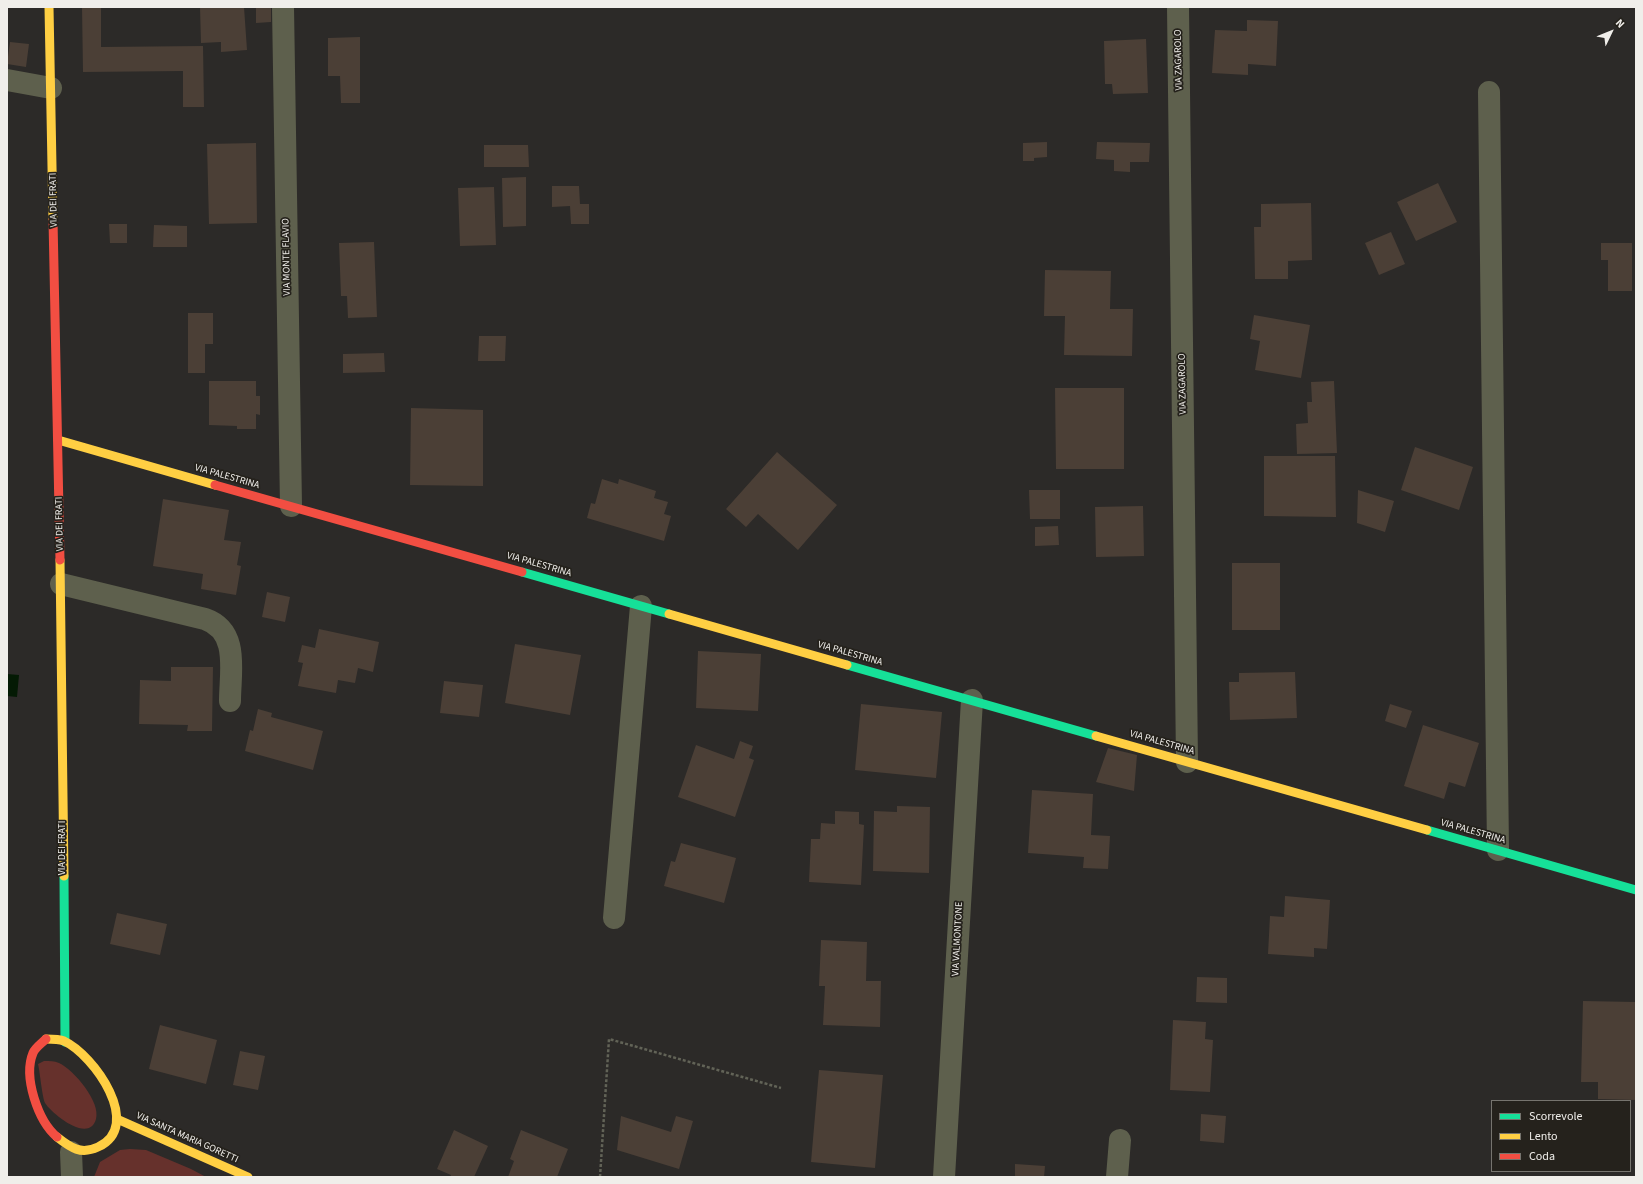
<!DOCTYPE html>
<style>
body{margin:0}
#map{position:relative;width:1643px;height:1184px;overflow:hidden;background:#2c2a28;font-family:"Source Sans 3",sans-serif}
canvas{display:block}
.frame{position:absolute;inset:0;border:8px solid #f0eeea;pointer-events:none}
.legend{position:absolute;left:1491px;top:1100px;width:140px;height:72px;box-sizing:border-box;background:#25221c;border:1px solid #76746e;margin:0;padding:5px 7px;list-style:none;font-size:12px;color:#f0eeea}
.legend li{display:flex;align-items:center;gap:8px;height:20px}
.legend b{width:20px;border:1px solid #76746e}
.north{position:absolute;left:1591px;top:12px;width:40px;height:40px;-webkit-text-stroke:3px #25221c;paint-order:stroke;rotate:47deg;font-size:11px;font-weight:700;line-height:16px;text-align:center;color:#f0eeea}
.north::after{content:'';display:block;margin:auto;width:14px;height:18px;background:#f0eeea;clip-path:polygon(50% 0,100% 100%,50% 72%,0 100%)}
</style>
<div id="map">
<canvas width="1643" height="1184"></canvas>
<div class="frame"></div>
<ul class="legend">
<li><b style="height:5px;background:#16e098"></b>Scorrevole</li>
<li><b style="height:5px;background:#ffcf43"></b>Lento</li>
<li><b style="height:5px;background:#f24e42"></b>Coda</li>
</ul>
<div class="north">N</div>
</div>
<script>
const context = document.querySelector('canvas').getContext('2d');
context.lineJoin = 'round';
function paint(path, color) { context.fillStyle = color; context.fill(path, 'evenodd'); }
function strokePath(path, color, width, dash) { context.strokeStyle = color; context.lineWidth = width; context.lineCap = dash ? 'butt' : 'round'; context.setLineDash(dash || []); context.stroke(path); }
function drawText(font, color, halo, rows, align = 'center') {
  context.font = font + ' "Source Sans 3",sans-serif'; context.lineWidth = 3.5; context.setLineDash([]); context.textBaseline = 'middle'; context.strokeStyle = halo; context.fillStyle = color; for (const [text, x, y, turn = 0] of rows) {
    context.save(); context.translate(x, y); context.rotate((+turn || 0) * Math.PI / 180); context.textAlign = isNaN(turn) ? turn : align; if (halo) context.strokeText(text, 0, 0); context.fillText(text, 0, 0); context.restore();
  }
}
const green = new Path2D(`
 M44,1061C50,1061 54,1061 59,1063C74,1070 101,1102 96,1119C89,1144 52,1114 45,1103C42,1096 40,1072 38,1064Z
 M130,1149L146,1150L191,1169L206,1177H94L100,1162L120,1150Z`);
const water = new Path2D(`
 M7,674L19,675L17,697L7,696Z`);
const building = new Path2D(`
 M82,7H101V47L203,46L204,107H183V71L83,72Z
 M200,7H244L247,50L221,52V42L201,43Z
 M256,7H271V22L256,23Z
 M1247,20L1278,21L1276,66L1248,64V75L1212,73L1215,30L1247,31Z
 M360,37V103H341L340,76H328V38Z
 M1146,39L1148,93L1113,94L1112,84H1105L1104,41Z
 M10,42L29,44L26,67L7,64Z
 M1047,142V157L1034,158V161H1023V143Z
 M1097,142L1150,143L1149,162H1130V172L1114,171V160L1096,159Z
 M256,143L257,223L209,224L207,144Z
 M484,145H528L529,167H484Z
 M526,177V226L503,227L502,178Z
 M1438,183L1457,222L1416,241L1397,202Z
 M552,186H579L580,204H589V224H571L570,206L552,207Z
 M494,187L496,245L460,246L458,188Z
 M1311,203L1312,260L1288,261V279H1255L1254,227H1261V204Z
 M109,224H127V243H110Z
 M154,225L187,226V247H153Z
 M1391,232L1405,264L1379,275L1365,243Z
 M374,242L377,317L348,318L347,296H341L339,243Z
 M1601,243H1632V291H1608V260H1601Z
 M1045,270L1111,271L1110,309H1133L1132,356L1064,355L1065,316H1044Z
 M188,313H213V344H205V373H188Z
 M1254,315L1310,325L1301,378L1255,370L1260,341L1250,339Z
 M479,336H506L505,361H478Z
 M384,353L385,372L343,373V354Z
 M209,381H256V396H260V415L256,414V429H237V426L209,425Z
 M1334,381L1337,453L1297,454L1296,424L1308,423L1307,402H1312L1311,382Z
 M1055,388H1124V469H1056Z
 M411,408L483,410V486L410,485Z
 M1415,447L1473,467L1459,510L1401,490Z
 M777,452L837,505L798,550L758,514L746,527L726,509Z
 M1264,456H1335L1336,517L1264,516Z
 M602,479L618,484L619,479L656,491L654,498L668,502L664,514L671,516L664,541L587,518L591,503L595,504Z
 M1029,490H1060V519H1030Z
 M1358,490L1394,501L1385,532L1357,523Z
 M163,499L229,510L224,540L241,542L237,565L241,566L236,595L201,589L203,574L153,566Z
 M1143,506L1144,556L1096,557L1095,507Z
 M1058,526L1059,545L1035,546V527Z
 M1232,563H1280V630H1232Z
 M267,592L290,597L285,622L262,617Z
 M319,629L379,642L373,672L358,668L355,683L338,680L336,693L298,686L303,663L298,662L302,645L315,648Z
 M515,644L581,655L570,715L505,703Z
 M698,651L761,654L758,711L696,708Z
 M171,667H213L212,731H187L188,725L139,724L140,680L171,681Z
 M1295,672L1297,718L1230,720L1229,682H1239V673Z
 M444,681L483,685L479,717L440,713Z
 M861,704L942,712L936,778L855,770Z
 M1390,704L1412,711L1406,728L1385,721Z
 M258,709L272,713L271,717L323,731L313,770L245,751L250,730L253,731Z
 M1423,725L1479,743L1465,787L1449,782L1444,799L1404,786Z
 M740,741L753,746L749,758L754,760L735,817L678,797L696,745L734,759Z
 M1108,748L1137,755L1134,791L1096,782Z
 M1032,790L1093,794L1091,835L1110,836L1108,869L1083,868L1084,857L1028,853Z
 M897,806L930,807L929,873L873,871L874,811L897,812Z
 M835,811L859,812V824L864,825L861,885L809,882L811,839H820L821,823L835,824Z
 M681,843L736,858L724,903L664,886L671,861L675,862Z
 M1285,896L1330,900L1327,949L1314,948V957L1268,954L1270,916L1284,917Z
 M117,913L167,924L160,955L110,944Z
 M821,940L867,942L866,981H881L880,1027L823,1025L825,986H819Z
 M1197,977L1227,978V1003L1196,1002Z
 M1583,1001L1636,1002V1100L1598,1099V1082H1581Z
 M1173,1020L1206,1022L1205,1039L1213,1040L1210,1092L1170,1090Z
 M160,1025L217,1040L206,1084L149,1069Z
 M240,1051L265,1056L258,1090L233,1085Z
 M819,1070L883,1075L875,1168L811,1162Z
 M1201,1114L1226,1116L1224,1143L1200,1141Z
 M621,1116L671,1132L676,1116L693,1121L679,1169L617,1150Z
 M454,1130L488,1146L474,1177H450L451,1175L437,1169Z
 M521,1130L568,1149L557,1177H508L514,1161L510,1159Z
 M1015,1164L1045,1166L1044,1177H1015Z`);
const path = new Path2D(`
 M600,1177L609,1039L781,1088`);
const street = new Path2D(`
 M283,7L291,506
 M1178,7L1187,762
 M7,80L51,88
 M1489,92L1498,850
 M61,584L205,619C240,631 230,672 230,701
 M614,918L641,606
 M71,1152L72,1177
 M944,1177L972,700
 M1117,1177L1120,1140`);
const fast = new Path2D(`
 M522,572L669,614
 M847,665L1096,736
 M1427,830L1636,890
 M64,876L65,1042`);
const slow = new Path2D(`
 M49,7L53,220
 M58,440L215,485
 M60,560L64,876
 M669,614L847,665
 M1096,736L1427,830
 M46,1039C52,1039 59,1039 64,1041C94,1055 144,1126 98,1147C81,1155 71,1148 57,1137
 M117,1119L248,1177`);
const jam = new Path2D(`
 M53,220L60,560
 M215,485L522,572
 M46,1039C42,1043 35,1048 33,1053C23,1077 38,1121 57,1137`);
const streetNames = [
 ["VIA ZAGAROLO",1179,60,-91],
 ["VIA DEI FRATI",54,200,-91],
 ["VIA MONTE FLAVIO",287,257,-91],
 ["VIA ZAGAROLO",1183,384,-91],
 ["VIA PALESTRINA",227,477,16],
 ["VIA DEI FRATI",60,524,-91],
 ["VIA PALESTRINA",539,565,16],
 ["VIA PALESTRINA",850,654,16],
 ["VIA PALESTRINA",1162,743,16],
 ["VIA PALESTRINA",1473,832,16],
 ["VIA DEI FRATI",63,848,-90],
 ["VIA VALMONTONE",958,939,-87],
 ["VIA SANTA MARIA GORETTI",187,1138,24]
];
paint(green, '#66312c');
paint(water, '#041a04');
paint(building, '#4b3f36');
strokePath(path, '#626357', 2.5, [3, 2]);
strokePath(street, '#5e604d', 22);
strokePath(fast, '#16e098', 9);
strokePath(slow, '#ffcf43', 9);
strokePath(jam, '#f24e42', 9);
drawText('10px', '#f0eeea', '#25221c', streetNames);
</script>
